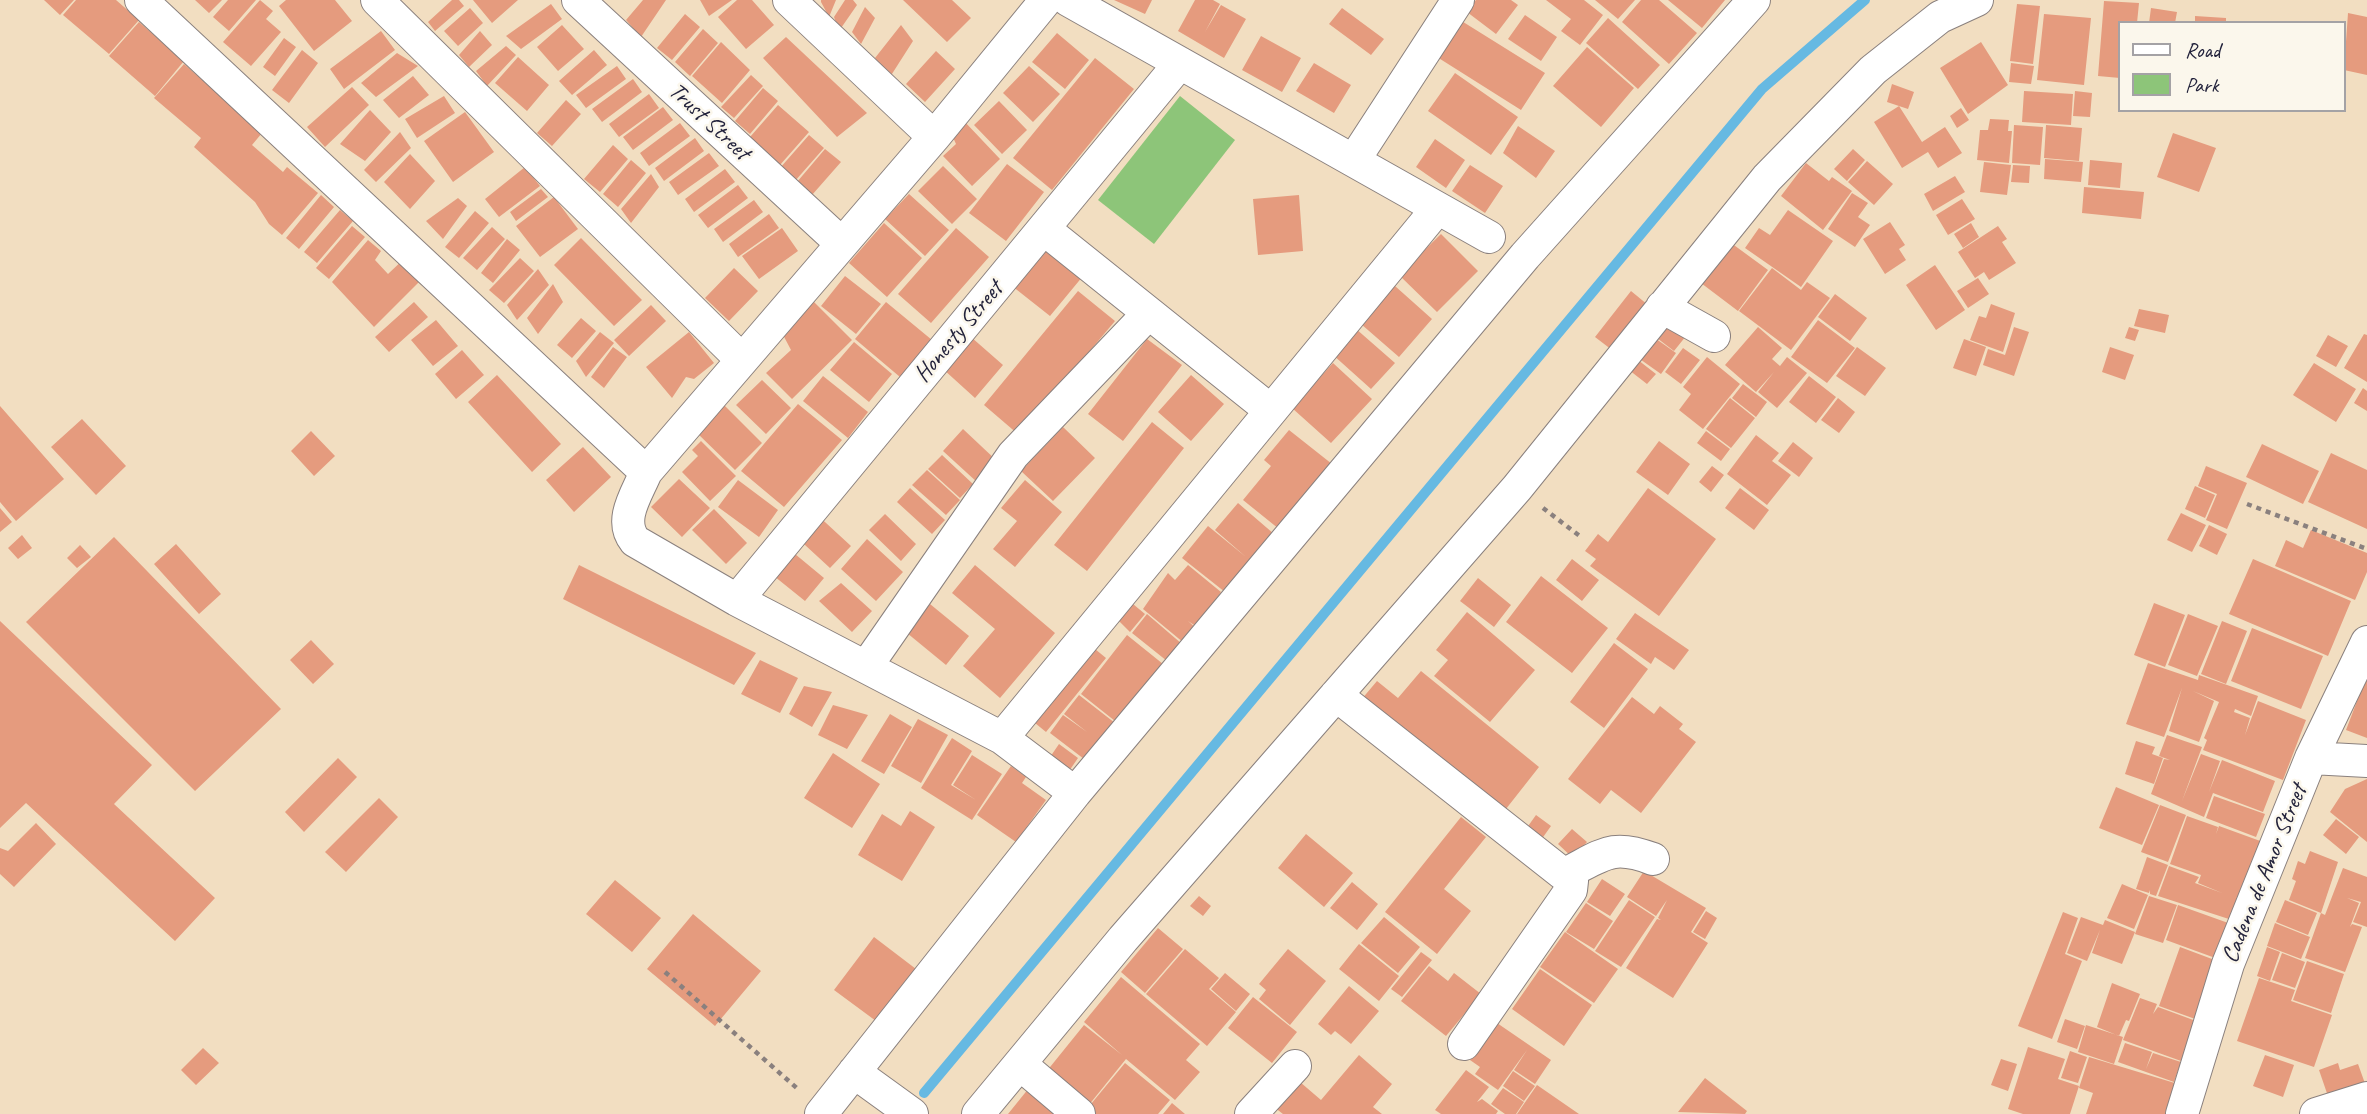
<!DOCTYPE html>
<style>
body{margin:0}
#map{position:relative;width:2367px;height:1114px;overflow:hidden;background:#f2dec1;font-family:Caveat,sans-serif}
canvas{display:block}
.legend{position:absolute;left:2118px;top:21px;width:228px;height:91px;box-sizing:border-box;background:#fbf7ec;border:2px solid #a4a2a5;margin:0;padding:9px 12px;list-style:none;font-size:21px;color:#22223b}
.legend li{display:flex;align-items:center;gap:14px;height:35px}
.legend b{width:35px;border:2px solid #a4a2a5}
</style>
<div id="map">
<canvas width="2367" height="1114"></canvas>
<ul class="legend">
<li><b style="height:9px;background:#fff"></b>Road</li>
<li><b style="height:19px;background:#8dc579"></b>Park</li>
</ul>
</div>
<script>
const context = document.querySelector('canvas').getContext('2d');
context.lineJoin = 'round';
function paint(path, color) { context.fillStyle = color; context.fill(path, 'evenodd'); }
function strokePath(path, color, width, dash) { context.strokeStyle = color; context.lineWidth = width; context.lineCap = dash ? 'butt' : 'round'; context.setLineDash(dash || []); context.stroke(path); }
function drawText(font, color, halo, rows, align = 'center') {
  context.font = font + ' Caveat,sans-serif'; context.lineWidth = 5; context.setLineDash([]); context.textBaseline = 'middle'; context.strokeStyle = halo; context.fillStyle = color; for (const [text, x, y, turn = 0] of rows) {
    context.save(); context.translate(x, y); context.rotate((+turn || 0) * Math.PI / 180); context.textAlign = isNaN(turn) ? turn : align; if (halo) context.strokeText(text, 0, 0); context.fillText(text, 0, 0); context.restore();
  }
}
const green = new Path2D(`
 M1180,96L1235,140L1154,244L1098,200Z`);
const stream = new Path2D(`
 M924,1093L1762,89L1865,0`);
const building = new Path2D(`
 M44,0H74L60,15Z
 M76,0H116L139,20L109,54L63,15Z
 M195,0H222L209,13Z
 M228,0H256L229,31L213,17Z
 M260,0L273,11L266,19L281,32L251,66L223,42Z
 M286,0H335L352,21L314,51L279,6Z
 M452,0H459L464,6L435,31L428,22Z
 M473,0H518L492,23Z
 M643,0H666L641,37L626,20Z
 M700,0H732L709,16Z
 M737,0H752L774,25L746,49L718,17Z
 M821,0H836L829,17L821,2Z
 M845,0H853L857,5L839,31L834,17Z
 M903,0H952L971,18L947,42Z
 M1114,0H1152L1145,14Z
 M1195,0H1213L1220,4L1205,32L1221,5L1246,19L1224,58L1178,31Z
 M1476,0H1511L1518,5L1496,34L1467,12Z
 M1546,0H1584L1603,15L1580,45L1561,31L1571,19Z
 M1595,0H1635L1618,19Z
 M1641,0H1659L1697,33L1669,64L1622,22Z
 M1668,0H1725L1702,28Z
 M2104,1L2139,3L2137,23H2120V78L2098,76Z
 M551,4L562,19L521,49L506,36Z
 M2017,4L2040,6L2033,64L2010,61Z
 M865,7L875,18L861,44L852,32Z
 M470,8L483,23L458,46L444,31Z
 M1342,8L1384,39L1371,55L1329,24Z
 M2151,8L2177,12L2175,23H2149Z
 M2348,13L2367,17V75L2344,70Z
 M685,14L700,27L672,60L657,48Z
 M2044,14L2091,18L2084,85L2037,80Z
 M1525,15L1557,37L1541,61L1508,39Z
 M2195,16L2226,18V23H2195Z
 M1608,18L1660,65L1638,89L1586,43Z
 M1460,20L1545,73L1521,110L1437,57Z
 M139,22L184,61L155,96L109,56Z
 M562,25L584,49L558,71L537,47Z
 M901,25L913,41L890,77L875,58Z
 M703,29L718,43L690,76L675,62Z
 M381,31L395,50L344,89L330,69Z
 M480,31L492,45L469,67L459,55Z
 M1057,33L1089,60L1065,89L1032,62Z
 M1261,36L1301,58L1282,92L1242,70Z
 M786,37L867,113L837,137L763,58Z
 M284,38L296,47L275,76L263,67Z
 M721,42L750,70L722,103L692,76Z
 M1981,42L2008,85L1968,114L1940,68Z
 M506,46L516,55L487,86L476,71Z
 M1587,47L1634,88L1601,127L1553,86Z
 M302,50L318,63L289,103L272,90Z
 M594,50L607,65L572,95L559,81Z
 M936,51L955,69L925,102L906,84Z
 M397,53L418,66L376,97L361,83Z
 M518,57L549,85L527,111L495,83Z
 M1095,58L1134,89L1052,190L1013,158Z
 M1314,63L1351,85L1334,113L1296,91Z
 M2011,63L2034,66L2031,84L2009,82Z
 M184,64L230,104L267,127L252,145L283,172L287,167L318,193L282,235L269,224L255,202L194,147L201,138L154,98Z
 M617,66L626,79L586,108L576,95Z
 M1029,66L1060,94L1033,122L1003,93Z
 M1455,73L1518,117L1491,155L1428,111Z
 M751,75L763,86L734,118L721,107Z
 M413,76L429,95L399,118L383,100Z
 M633,79L642,92L602,122L592,109Z
 M1892,84L1914,92L1908,109L1887,102Z
 M352,87L369,105L325,147L307,127Z
 M763,88L778,101L750,134L735,121Z
 M2024,91L2073,94L2071,125L2022,122Z
 M2075,91L2092,93L2090,117L2073,116Z
 M649,94L659,108L619,137L609,124Z
 M444,96L455,113L417,138L405,119Z
 M566,100L581,114L552,146L537,133Z
 M999,101L1027,130L1002,154L974,125Z
 M778,105L809,132L780,165L750,137Z
 M1899,106L1922,142L1945,127L1962,153L1938,168L1928,152L1902,168L1874,122Z
 M663,107L673,120L633,150L623,137Z
 M1961,108L1969,120L1957,128L1950,116Z
 M370,110L391,132L365,161L340,144Z
 M465,112L494,152L453,182L424,141Z
 M1990,119L2009,120L2008,131H2012L2009,163L1977,160L1980,130H1988Z
 M964,121L1000,159L972,186L943,156L956,144L951,133Z
 M680,123L690,136L649,166L640,153Z
 M2014,125L2043,127L2040,165L2012,163Z
 M2046,125L2082,128L2079,161L2044,158Z
 M1518,126L1555,151L1536,178L1503,153Z
 M400,132L411,148L376,182L364,170Z
 M2173,133L2216,148L2199,192L2157,177Z
 M809,135L824,148L795,181L780,168Z
 M695,138L704,151L664,181L655,168Z
 M1435,139L1465,160L1446,188L1416,167Z
 M613,145L628,159L600,192L584,179Z
 M825,149L841,162L812,195L797,182Z
 M1853,149L1865,160L1847,181L1834,169Z
 M709,153L719,166L678,195L669,182Z
 M410,154L435,181L410,209L384,182Z
 M2045,159L2083,162L2081,182L2044,179Z
 M631,160L646,173L618,207L603,194Z
 M2090,160L2122,163L2120,188L2088,185Z
 M1867,161L1893,184L1874,205L1848,182Z
 M1984,162L2011,165L2007,195L1980,192Z
 M1806,163L1829,181L1832,177L1852,191L1823,230L1781,196Z
 M1007,164L1044,192L1006,241L969,213Z
 M1470,165L1503,186L1485,213L1452,191Z
 M2013,165L2030,166L2029,183L2011,182Z
 M943,166L977,199L952,224L918,191Z
 M525,167L540,186L499,217L485,199Z
 M725,169L735,182L694,212L685,199Z
 M651,174L659,187L631,223L621,209Z
 M1955,176L1965,192L1933,211L1924,194Z
 M738,185L748,198L708,228L698,215Z
 M2084,187L2144,192L2141,219L2082,213Z
 M541,189L548,197L516,221L510,212Z
 M1852,193L1868,203L1858,217L1870,225L1855,247L1828,229Z
 M909,194L949,230L925,256L885,219Z
 M321,195L334,207L299,249L286,238Z
 M1299,195L1303,251L1258,255L1253,199Z
 M554,197L578,229L540,257L516,226Z
 M458,198L467,206L443,239L426,221Z
 M1962,199L1975,219L1948,235L1936,215Z
 M754,200L763,212L723,242L714,229Z
 M340,210L353,221L317,263L304,252Z
 M1788,210L1833,241L1801,287L1745,248L1759,228L1770,235Z
 M475,211L489,223L459,258L445,247Z
 M769,214L779,228L738,257L729,244Z
 M1890,222L1905,245L1899,249L1906,260L1885,274L1863,239Z
 M884,223L922,258L887,297L849,263Z
 M1971,223L1979,237L1963,248L1954,234Z
 M352,226L365,237L329,279L316,268Z
 M1998,226L2007,239L2002,242L2016,263L1989,280L1984,272L1975,278L1958,252Z
 M492,227L505,239L477,270L463,258Z
 M782,228L798,251L759,279L742,256Z
 M956,228L989,257L931,323L898,294Z
 M1441,234L1478,271L1437,312L1399,275Z
 M581,238L642,300L614,326L554,265Z
 M507,239L520,250L493,283L481,273Z
 M368,240L381,251L375,260L388,274L406,257L425,276L374,327L332,282Z
 M1727,240L1768,270L1738,311L1697,280Z
 M1045,246L1083,276L1050,316L1012,286Z
 M520,258L534,271L504,303L489,290Z
 M1935,265L1965,310L1936,330L1906,285Z
 M734,268L758,291L729,321L705,298Z
 M1772,268L1801,290L1807,282L1830,298L1791,350L1739,311Z
 M538,269L549,285L517,320L507,305Z
 M845,276L881,304L856,334L821,306Z
 M1978,278L1989,294L1968,308L1957,291Z
 M553,284L563,302L538,334L527,318Z
 M1395,286L1432,319L1399,357L1361,324Z
 M1078,291L1115,321L1019,435L984,405Z
 M1631,291L1648,305L1612,350L1595,337Z
 M1835,294L1867,318L1850,341L1818,317Z
 M812,300L852,340L792,399L766,373L791,350L781,331Z
 M414,302L428,317L389,352L375,337Z
 M886,302L932,340L900,377L855,339Z
 M1991,304L2015,313L2003,352L1970,340L1979,316L1986,318Z
 M651,305L666,321L629,356L614,340Z
 M2139,309L2169,315L2165,333L2134,326Z
 M581,318L596,331L572,358L557,345Z
 M1666,319L1686,336L1674,351L1653,335Z
 M436,320L458,346L433,366L411,340Z
 M1818,320L1855,348L1827,383L1791,357Z
 M1758,327L1782,348L1772,359L1780,366L1787,357L1807,373L1777,408L1758,392L1774,372L1756,392L1725,365Z
 M2014,327L2029,332L2014,376L1983,365L1988,349L2005,355Z
 M2129,327L2139,330L2135,341L2125,338Z
 M1355,328L1395,363L1371,389L1332,354Z
 M600,332L614,343L586,377L576,361Z
 M689,332L714,363L694,379L686,377L672,398L646,367Z
 M2364,334L2367,335V382L2344,368Z
 M2328,335L2348,346L2336,367L2316,356Z
 M1652,336L1676,353L1661,374L1637,357Z
 M971,337L1003,365L975,398L943,369Z
 M1147,339L1182,365L1123,441L1088,414Z
 M1964,339L1986,347L1976,376L1953,368Z
 M854,342L892,374L869,402L830,370Z
 M613,347L627,357L604,388L591,377Z
 M1857,347L1886,368L1865,396L1836,376Z
 M2110,347L2134,355L2125,380L2102,372Z
 M1683,348L1700,360L1681,384L1665,372Z
 M462,350L484,375L456,399L435,374Z
 M1707,357L1740,384L1703,429L1679,410L1691,394L1683,387Z
 M1638,360L1656,374L1647,384L1629,370Z
 M1333,363L1372,399L1331,443L1292,408Z
 M2314,363L2356,389L2336,422L2293,395Z
 M497,375L561,444L532,472L468,402Z
 M1191,375L1224,404L1191,441L1158,412Z
 M823,376L868,412L848,438L803,401Z
 M1809,376L1836,397L1816,423L1789,402Z
 M762,380L791,408L766,434L736,405Z
 M1743,384L1767,402L1756,417L1732,398Z
 M2363,388L2367,391V411L2354,403Z
 M1730,398L1755,418L1731,448L1706,429Z
 M1838,398L1855,412L1839,433L1821,420Z
 M798,404L842,440L784,507L741,471Z
 M724,405L762,443L735,470L696,432Z
 M0,406L64,479L16,521L0,502Z
 M82,419L126,466L96,495L51,447Z
 M1152,422L1184,448L1087,571L1054,545Z
 M1063,427L1095,458L1053,501L1021,471Z
 M963,429L997,461L978,483L943,451Z
 M1289,430L1332,464L1279,529L1243,500L1271,466L1264,460Z
 M311,431L335,456L314,476L291,451Z
 M1706,431L1730,449L1721,461L1697,443Z
 M1756,435L1779,453L1772,461L1791,475L1767,505L1727,474Z
 M701,441L736,476L710,501L682,472L698,456L692,450Z
 M1659,441L1690,464L1668,495L1636,472Z
 M1793,442L1813,458L1799,477L1778,461Z
 M2262,444L2319,471L2303,504L2246,477Z
 M583,447L611,477L574,512L546,480Z
 M2331,453L2367,470V529L2308,502Z
 M942,455L973,484L960,498L928,469Z
 M1712,466L1724,475L1711,492L1699,482Z
 M2206,466L2247,483L2227,529L2206,520L2217,494L2198,486Z
 M927,470L960,500L946,515L912,485Z
 M679,479L710,508L682,537L651,507Z
 M738,480L778,510L759,537L718,507Z
 M1025,480L1062,512L1015,567L993,549L1017,521L1001,508Z
 M2195,486L2215,495L2205,518L2185,509Z
 M910,488L945,520L932,534L897,502Z
 M1648,488L1716,539L1659,616L1590,566L1596,559L1585,551L1598,534L1608,542Z
 M1740,488L1769,510L1754,530L1725,508Z
 M1238,503L1274,534L1230,596L1182,558L1208,526L1246,557L1215,530Z
 M0,508L12,522L0,532Z
 M714,509L747,543L726,564L692,530Z
 M813,511L851,546L830,568L792,533Z
 M2181,513L2206,525L2192,552L2167,540Z
 M885,514L916,544L901,561L869,530Z
 M2209,525L2227,534L2217,555L2199,546Z
 M2311,530L2367,553V572L2355,600L2275,566L2286,540L2303,548Z
 M22,535L32,548L18,559L8,548Z
 M114,537L281,709L195,791L26,622Z
 M867,539L903,572L876,601L841,569Z
 M176,544L221,594L199,614L154,564Z
 M80,545L91,557L77,568L67,558Z
 M789,549L824,578L805,601L769,572Z
 M1572,559L1599,580L1582,601L1556,580Z
 M2253,559L2351,601L2328,656L2229,614Z
 M579,565L756,653L734,685L563,599Z
 M975,565L1055,633L1000,698L963,666L995,629L952,593Z
 M1188,565L1221,592L1197,627L1188,621L1196,628L1184,643L1143,609L1168,573L1175,580Z
 M1541,576L1608,628L1572,673L1506,622Z
 M1478,578L1511,605L1494,627L1460,601Z
 M841,583L872,611L852,632L819,601Z
 M2154,603L2185,615L2165,667L2134,655Z
 M930,604L969,636L946,665L907,633Z
 M1133,604L1145,614L1130,632L1119,621Z
 M1467,612L1535,670L1490,722L1434,676L1448,660L1436,650Z
 M1635,613L1689,650L1674,670L1655,657L1651,664L1616,639Z
 M1147,614L1182,644L1167,661L1132,633Z
 M2188,614L2218,626L2197,676L2168,665Z
 M0,621L152,765L114,804L215,898L175,941L26,803L0,828Z
 M2222,621L2247,631L2226,684L2201,674Z
 M2252,628L2323,656L2301,709L2231,681Z
 M1127,635L1163,664L1115,721L1081,694Z
 M311,640L334,664L313,684L290,660Z
 M1614,643L1648,669L1604,728L1570,702Z
 M1095,649L1106,658L1046,732L1035,723Z
 M760,660L798,678L780,713L741,694Z
 M2148,663L2198,680L2199,675L2258,696L2251,716L2235,709L2234,712L2250,718L2245,735L2258,701L2306,720L2283,780L2203,750L2207,740L2204,738L2219,702L2193,691L2214,701L2199,742L2169,731L2182,688L2164,737L2126,724Z
 M1421,671L1539,767L1502,814L1361,700L1377,681L1398,698Z
 M2367,675V738L2346,730Z
 M804,686L832,692L812,727L789,714Z
 M1079,695L1115,723L1084,759L1050,733L1063,715L1087,732L1064,714Z
 M1632,697L1654,714L1660,706L1683,724L1679,729L1696,742L1641,813L1611,790L1600,804L1568,779Z
 M833,705L868,715L847,749L818,735Z
 M890,714L912,727L884,774L861,761Z
 M918,719L948,735L921,783L891,766Z
 M2167,735L2202,747L2182,801L2201,754L2220,761L2209,792L2222,760L2275,781L2263,812L2213,793L2204,817L2151,794L2164,759L2170,760L2159,756Z
 M952,738L972,751L951,785L976,800L953,785L972,755L1002,774L972,820L921,788Z
 M2136,741L2155,747L2152,754L2163,758L2154,784L2125,774Z
 M1059,744L1078,758L1065,777L1046,763Z
 M833,753L880,784L852,828L804,798Z
 M338,758L357,777L304,832L285,812Z
 M1011,766L1026,777L1022,783L1046,800L1016,842L977,815Z
 M2367,779V842L2330,812L2345,789Z
 M2116,787L2159,805L2142,845L2099,828Z
 M2214,796L2265,814L2256,837L2206,818Z
 M379,798L398,817L346,872L325,852Z
 M2160,805L2186,815L2168,862L2141,852Z
 M910,811L935,827L902,881L858,855L882,814L901,826Z
 M1536,815L1551,826L1541,840L1526,829Z
 M2187,816L2218,827L2216,834L2219,826L2263,842L2242,899L2235,897L2243,900L2235,921L2158,896L2169,866L2199,877L2195,883L2222,893L2198,883L2201,875L2170,864Z
 M1461,817L1486,837L1444,889L1471,911L1437,954L1385,912Z
 M2336,819L2359,837L2346,854L2323,835Z
 M36,823L56,844L14,887L0,874V848L8,851Z
 M1572,829L1587,842L1573,858L1558,844Z
 M1306,834L1353,873L1324,907L1278,868Z
 M2310,851L2338,862L2321,913L2289,900L2296,881L2292,879L2298,861L2305,864Z
 M2147,857L2168,865L2156,896L2150,894V890L2149,893L2136,889Z
 M2343,868L2367,877V927L2353,922L2361,902L2347,898L2359,903L2350,927L2352,924L2362,927L2345,972L2305,958L2321,913L2325,915Z
 M1644,871L1706,908L1691,932L1708,943L1673,998L1626,968L1657,919L1661,920L1658,918L1667,900L1656,916L1627,897Z
 M1602,879L1625,894L1610,916L1587,902Z
 M615,880L661,918L632,952L586,914Z
 M1352,882L1378,904L1357,930L1330,908Z
 M2122,884L2148,895L2134,929L2107,918Z
 M1199,896L1211,906L1203,916L1190,906Z
 M2149,896L2177,905L2163,943L2135,934Z
 M1629,900L1655,917L1621,967L1595,951Z
 M2285,900L2317,913L2308,935L2276,922Z
 M1586,903L1613,921L1594,949L1566,932Z
 M2178,905L2231,924L2218,959L2166,940Z
 M1706,911L1717,918L1705,939L1693,932Z
 M2063,912L2078,918L2065,954L2082,961L2052,1039L2018,1026Z
 M693,914L761,971L715,1026L647,969Z
 M1384,917L1420,947L1398,973L1361,943Z
 M2081,917L2103,925L2105,920L2135,932L2122,964L2092,953L2100,930L2087,961L2067,953Z
 M2275,923L2310,937L2301,959L2267,946Z
 M1158,928L1183,949L1145,993L1121,972Z
 M1565,932L1618,969L1594,1003L1540,967Z
 M874,937L916,969L876,1021L834,990Z
 M1359,944L1399,976L1379,1001L1339,969Z
 M2180,947L2220,962L2198,1020L2159,1006Z
 M2267,947L2280,952L2270,981L2257,976Z
 M1185,949L1219,978L1209,989L1236,1012L1207,1046L1146,994Z
 M1288,949L1326,981L1290,1025L1259,999L1266,990L1259,984Z
 M1421,952L1432,960L1402,997L1391,989Z
 M2282,953L2305,962L2295,988L2272,980Z
 M2307,961L2344,974L2331,1013L2293,1000Z
 M1429,966L1448,981L1454,973L1481,994L1446,1036L1401,1001Z
 M1540,969L1592,1005L1564,1046L1512,1009Z
 M1225,973L1250,994L1236,1011L1211,989Z
 M1121,977L1200,1044L1186,1060L1200,1072L1175,1100L1126,1059L1084,1111L1042,1077L1084,1025L1122,1055L1084,1022Z
 M2259,978L2295,990L2291,1001L2332,1015L2314,1067L2237,1041Z
 M2112,983L2140,994L2129,1021L2126,1020L2119,1036L2097,1027Z
 M1349,986L1379,1011L1351,1044L1335,1031L1331,1035L1318,1024Z
 M1253,997L1297,1032L1272,1063L1228,1028Z
 M2140,998L2157,1004L2153,1014L2158,1007L2196,1021L2181,1061L2123,1040Z
 M2065,1019L2085,1026L2077,1049L2057,1042Z
 M1497,1023L1551,1060L1535,1084L1514,1070L1527,1050L1498,1090L1475,1074L1480,1067L1470,1060Z
 M2086,1025L2123,1037L2114,1064L2078,1052Z
 M2125,1043L2152,1052L2146,1069L2153,1053L2181,1062L2174,1082L2118,1062Z
 M2028,1047L2065,1059L2058,1079L2079,1086L2070,1114H2023L2008,1109Z
 M203,1048L219,1063L196,1085L181,1070Z
 M2070,1051L2087,1057L2078,1083L2061,1078Z
 M1359,1055L1392,1084L1373,1107L1382,1114H1283L1270,1104L1293,1076L1321,1100Z
 M2265,1055L2294,1065L2283,1097L2253,1086Z
 M2089,1057L2178,1084L2169,1114H2086L2093,1093L2079,1088Z
 M2001,1059L2017,1064L2008,1091L1991,1085Z
 M1125,1063L1170,1100L1158,1114H1091L1086,1110Z
 M2338,1063L2340,1070L2358,1064L2367,1089L2330,1102L2319,1070Z
 M1466,1070L1489,1087L1477,1102L1482,1099L1498,1111L1496,1114H1441L1435,1110Z
 M1513,1071L1535,1086L1524,1101L1503,1086Z
 M1705,1078L1747,1111L1745,1114L1678,1112Z
 M1033,1083L1058,1114H1008Z
 M1537,1085L1579,1114H1517Z
 M1503,1088L1524,1102L1516,1114H1505L1491,1104Z
 M1172,1103L1185,1114H1163Z`);
const path = new Path2D(`
 M2247,504L2367,549
 M1543,508L1581,537
 M665,972L799,1090`);
const minor = new Path2D(`
 M141,0L646,472
 M377,0L741,359
 M578,0L841,243
 M789,0L934,137
 M1046,0L934,137L646,472C637,494 618,520 635,541L737,600L1002,738L1075,793
 M1068,0L1489,237
 M1354,160L1458,0
 M1044,229L1270,410
 M1662,307L1714,336
 M737,600L1180,63
 M866,667L1013,455L1148,314
 M1336,695L1572,881L1571,890L1464,1044
 M1002,738L1437,209
 M2311,758L2367,761
 M1565,874C1603,855 1611,843 1653,859
 M1020,1064L1079,1114
 M854,1072L912,1114
 M821,1114L1075,793L1525,256L1754,0
 M978,1114L1123,939L1517,488L1767,178L1873,70L1940,17L1977,0
 M1251,1114L1295,1066
 M2182,1114L2228,964L2311,758L2367,642
 M2316,1114L2367,1098`);
const streetNames = [
 ["Trust Street",709,122,43],
 ["Honesty Street",959,332,-50],
 ["Cadena de Amor Street",2265,874,-68]
];
paint(green, '#8dc579');
strokePath(stream, '#66b9e2', 10);
paint(building, '#e59b7e');
strokePath(minor, '#8a807e', 34);
strokePath(path, '#8a807e', 4.5, [5, 5]);
strokePath(minor, '#fff', 32);
drawText('24px', '#22223b', '#fbf7ec', streetNames);
</script>
